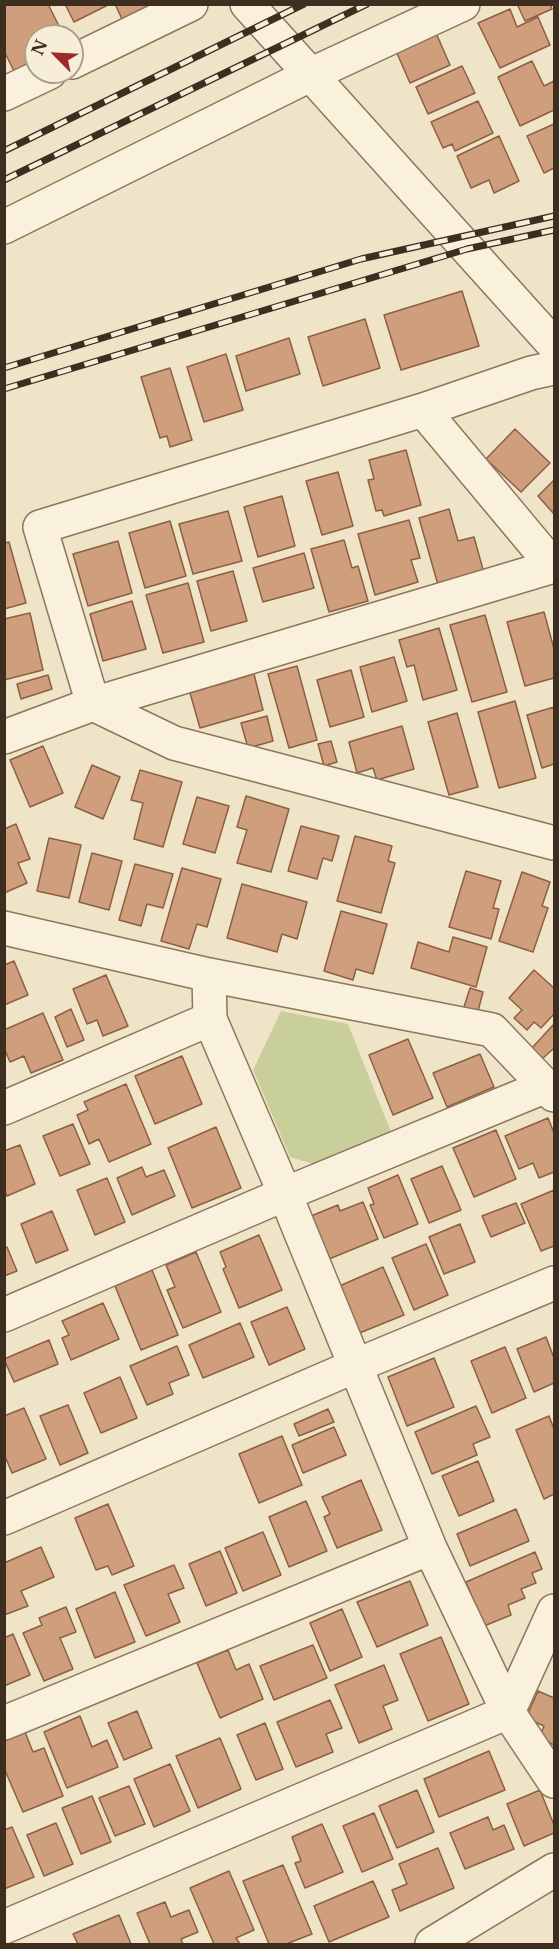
<!DOCTYPE html>
<style>
body{margin:0}
#map{position:relative;width:559px;height:1949px;overflow:hidden;background:#f0e4c8;font-family:"Libre Baskerville",serif}
canvas{display:block}
.frame{position:absolute;inset:0;border:6px solid #3d2e20;pointer-events:none}
.north{position:absolute;left:24px;top:24px;width:60px;height:60px;box-sizing:border-box;background:#f7eed8;border:2px solid #ada18e;border-radius:50%;rotate:294deg;font-size:16px;font-weight:700;line-height:24px;text-align:center;color:#3d2e20}
.north::after{content:'';display:block;margin:auto;width:21px;height:27px;background:#9e2a2b;clip-path:polygon(50% 0,100% 100%,50% 72%,0 100%)}
</style>
<div id="map">
<canvas width="559" height="1949"></canvas>
<div class="frame"></div>
<div class="north">N</div>
</div>
<script>
const context = document.querySelector('canvas').getContext('2d');
context.lineJoin = 'round';
function paint(path, color) { context.fillStyle = color; context.fill(path, 'evenodd'); }
function strokePath(path, color, width, dash) { context.strokeStyle = color; context.lineWidth = width; context.lineCap = dash ? 'butt' : 'round'; context.setLineDash(dash || []); context.stroke(path); }
const green = new Path2D(`
 M281,1011L348,1024L391,1132L317,1165L290,1157L253,1070Z`);
const building = new Path2D(`
 M4,4H48L64,36H36V60L14,71L4,51Z
 M65,4H108V5L74,22Z
 M115,4H153L122,19Z
 M517,4H550L552,9L525,21Z
 M510,9L517,27L538,17L550,45L500,68L478,23Z
 M436,33L450,65L410,83L396,51Z
 M532,61L544,86L554,81V110L520,126L498,77Z
 M462,66L475,93L428,114L416,87Z
 M478,101L493,133L455,151L452,144L443,148L431,122Z
 M554,124V168L544,173L527,136Z
 M499,136L519,181L494,193L489,180L471,188L457,156Z
 M462,291L479,346L401,370L384,315Z
 M365,319L380,368L323,386L308,337Z
 M289,338L300,374L246,391L236,356Z
 M226,354L243,410L204,422L187,367Z
 M170,368L192,440L170,447L167,436L160,438L141,377Z
 M515,429L550,463L521,492L486,459Z
 M406,450L421,505L384,516L382,510L376,511L368,480L374,479L369,460Z
 M338,472L353,526L322,535L306,481Z
 M554,480V514L538,496Z
 M282,496L295,546L258,557L244,507Z
 M449,509L458,541L474,537L484,573L438,585L419,518Z
 M228,511L242,561L193,574L179,524Z
 M409,520L420,558L411,560L418,582L375,595L358,534Z
 M170,521L186,576L145,588L129,533Z
 M344,540L352,568L358,566L368,601L329,612L311,549Z
 M118,541L132,593L88,606L73,554Z
 M9,542L26,603L4,609V543Z
 M304,553L314,588L263,602L253,568Z
 M233,571L247,621L211,631L197,581Z
 M188,583L204,642L163,653L146,595Z
 M132,601L146,649L103,661L90,614Z
 M544,612L554,649V678L525,686L507,622Z
 M30,613L43,670L4,680V619Z
 M485,615L507,692L472,702L450,625Z
 M439,628L457,690L423,700L414,665L407,667L399,640Z
 M394,657L407,701L372,712L360,667Z
 M297,666L317,740L289,748L268,674Z
 M351,670L364,717L330,727L317,680Z
 M254,674L263,710L200,728L190,693Z
 M48,675L52,689L21,699L17,684Z
 M515,701L536,778L499,788L478,712Z
 M554,707V764L542,768L527,715Z
 M457,713L478,787L449,795L428,722Z
 M267,716L273,741L248,748L241,723Z
 M402,726L414,769L377,780L373,768L357,773L349,742Z
 M331,741L337,762L324,766L318,744Z
 M43,746L63,793L30,807L10,760Z
 M92,765L120,777L103,819L75,807Z
 M140,770L182,782L163,847L134,839L143,803L131,800Z
 M246,796L289,809L271,872L237,863L247,830L237,827Z
 M197,797L229,806L215,853L183,844Z
 M16,824L30,859L18,863L27,883L4,893V829Z
 M301,826L339,836L332,861L323,858L317,879L288,871Z
 M355,836L392,846L388,861L395,863L381,913L337,901Z
 M49,838L81,845L69,898L37,891Z
 M92,853L122,861L109,910L79,902Z
 M135,864L173,874L163,908L147,904L141,926L119,920Z
 M182,868L221,879L207,927L197,924L189,949L161,941Z
 M466,871L501,881L493,908L499,909L491,939L449,927Z
 M522,872L550,882L542,906L548,908L533,952L499,941Z
 M242,884L307,902L297,939L282,934L277,952L227,938Z
 M341,911L387,924L373,974L356,969L353,980L324,971Z
 M453,937L487,947L476,987L411,968L418,942L449,952Z
 M14,961L28,995L4,1005V965Z
 M534,970L554,988V1014L541,1028L534,1022L527,1030L514,1018L522,1010L509,998Z
 M106,975L128,1026L103,1036L97,1020L87,1024L73,989Z
 M470,988L483,992L477,1015L463,1010Z
 M71,1009L84,1040L67,1047L55,1017Z
 M43,1013L63,1060L31,1073L24,1056L10,1062L4,1048V1030Z
 M554,1024V1050L553,1049L542,1059L531,1049Z
 M408,1039L433,1098L393,1115L369,1055Z
 M480,1054L494,1087L447,1107L433,1073Z
 M182,1056L202,1104L155,1124L135,1076Z
 M126,1084L151,1144L109,1162L99,1139L89,1144L77,1115L88,1110L84,1102Z
 M548,1118L554,1133V1172L539,1178L533,1163L519,1169L505,1136Z
 M73,1124L90,1164L60,1176L43,1136Z
 M216,1127L241,1188L192,1208L168,1148Z
 M496,1130L516,1179L474,1197L453,1148Z
 M20,1145L35,1184L7,1196L4,1189V1151Z
 M442,1166L461,1210L429,1223L411,1179Z
 M142,1167L146,1177L164,1170L175,1196L132,1215L117,1178Z
 M398,1175L418,1224L384,1238L370,1205L374,1204L368,1188Z
 M107,1178L125,1222L95,1235L77,1190Z
 M554,1190V1246L541,1251L521,1204Z
 M363,1202L378,1239L329,1259L311,1216L338,1205L340,1211Z
 M516,1203L525,1223L491,1237L482,1216Z
 M52,1211L68,1250L36,1263L21,1224Z
 M460,1224L475,1262L444,1274L429,1237Z
 M259,1235L282,1290L239,1308L223,1269L226,1267L220,1252Z
 M426,1244L448,1295L414,1310L392,1258Z
 M7,1247L17,1271L4,1276V1248Z
 M196,1252L221,1312L183,1328L167,1290L175,1287L166,1265Z
 M383,1267L404,1315L357,1334L337,1287Z
 M152,1270L178,1335L141,1350L115,1286Z
 M103,1303L119,1339L71,1360L62,1338L69,1335L62,1321Z
 M287,1307L305,1349L269,1365L251,1322Z
 M240,1323L254,1357L203,1378L189,1345Z
 M546,1337L554,1358V1383L534,1392L517,1349Z
 M49,1340L58,1364L14,1382L4,1359Z
 M177,1346L189,1375L169,1383L173,1394L147,1405L130,1366Z
 M505,1347L526,1398L492,1413L471,1361Z
 M434,1358L454,1407L407,1426L388,1377Z
 M120,1377L137,1418L101,1433L84,1393Z
 M68,1405L88,1453L60,1465L40,1416Z
 M476,1406L490,1437L473,1444L477,1455L432,1474L415,1432Z
 M24,1408L46,1459L12,1473L4,1454V1416Z
 M328,1409L334,1422L299,1436L294,1424Z
 M549,1416L554,1429V1494L544,1499L516,1430Z
 M334,1427L346,1455L303,1473L292,1445Z
 M282,1436L302,1485L259,1503L239,1454Z
 M478,1461L494,1501L459,1516L442,1476Z
 M361,1480L382,1530L337,1548L324,1517L330,1514L322,1497Z
 M306,1501L327,1551L289,1567L269,1517Z
 M108,1504L134,1566L112,1575L108,1566L96,1570L75,1518Z
 M516,1509L529,1541L470,1566L457,1534Z
 M263,1532L281,1575L243,1591L225,1548Z
 M41,1547L54,1577L21,1591L28,1606L4,1615V1563Z
 M220,1551L237,1593L206,1606L189,1564Z
 M535,1552L542,1569L532,1573L536,1583L521,1589L525,1598L508,1605L511,1615L484,1626L466,1582Z
 M174,1565L184,1588L168,1594L180,1622L146,1636L124,1585Z
 M410,1581L428,1625L377,1647L357,1602Z
 M115,1592L135,1642L95,1658L76,1609Z
 M66,1607L76,1632L60,1638L73,1669L44,1681L23,1633L42,1625L39,1618Z
 M342,1609L362,1657L330,1671L310,1623Z
 M13,1634L30,1675L4,1686V1638Z
 M441,1637L469,1704L428,1721L400,1654Z
 M313,1645L327,1678L274,1700L260,1666Z
 M228,1650L236,1670L249,1664L263,1699L220,1718L197,1663Z
 M384,1665L398,1700L383,1706L392,1729L359,1743L335,1685Z
 M538,1691L554,1698V1745L539,1738L544,1726L526,1718Z
 M330,1700L342,1728L326,1734L333,1752L296,1767L277,1722Z
 M137,1711L152,1748L124,1760L108,1723Z
 M80,1716L92,1747L107,1740L118,1767L67,1788L44,1732Z
 M265,1723L283,1769L256,1780L237,1735Z
 M25,1732L33,1752L44,1748L63,1796L23,1812L4,1768V1741Z
 M220,1738L241,1789L198,1808L176,1756Z
 M489,1751L505,1790L439,1817L424,1779Z
 M170,1764L190,1811L154,1827L134,1779Z
 M129,1786L145,1824L115,1836L99,1798Z
 M417,1790L434,1832L397,1848L379,1806Z
 M540,1790L554,1825V1833L524,1846L507,1804Z
 M92,1796L111,1842L81,1854L62,1808Z
 M374,1813L393,1859L362,1872L343,1826Z
 M488,1817L493,1830L504,1825L514,1849L465,1869L450,1833Z
 M56,1823L73,1864L44,1876L27,1835Z
 M322,1824L343,1872L305,1888L295,1863L301,1861L292,1837Z
 M12,1827L34,1877L4,1889V1830Z
 M438,1848L454,1888L400,1911L392,1890L407,1884L399,1864Z
 M283,1865L312,1934L286,1944H269L243,1881Z
 M229,1871L254,1930L236,1938L240,1944H214L190,1888Z
 M373,1881L389,1917L329,1942L314,1906Z
 M165,1902L171,1917L189,1910L198,1932L181,1939L183,1944H150L137,1913Z
 M119,1915L131,1944H78L73,1934Z`);
const minor = new Path2D(`
 M72,62L191,4
 M4,94L50,72
 M4,227L310,75L463,4
 M554,368L531,373L423,410L40,527L93,704L174,743L554,843
 M423,410L554,567
 M4,737L93,704L554,566
 M4,928L209,975L492,1030L554,1095
 M209,975L210,1019L285,1194L430,1548L508,1712L554,1781
 M4,1108L210,1019
 M4,1315L285,1194L546,1086
 M4,1518L355,1366L554,1283
 M4,1723L430,1548
 M4,1927L508,1712L554,1611
 M432,1944L554,1870`);
const tertiary = new Path2D(`
 M247,4L554,345`);
const rail = new Path2D(`
 M4,151L304,4
 M4,180L367,4
 M4,368L361,259L554,216
 M4,389L467,249L554,230`);
paint(green, '#c9cf9b');
paint(building, '#cf9f7d');
strokePath(building, '#8d5f41', 1.5);
strokePath(minor, '#8d765c', 36);
strokePath(tertiary, '#8d765c', 36);
strokePath(minor, '#faf1dc', 33);
strokePath(tertiary, '#faf1dc', 33);
strokePath(rail, '#3d2e20', 7);
strokePath(rail, '#f7eed8', 4.5, [14]);
</script>
